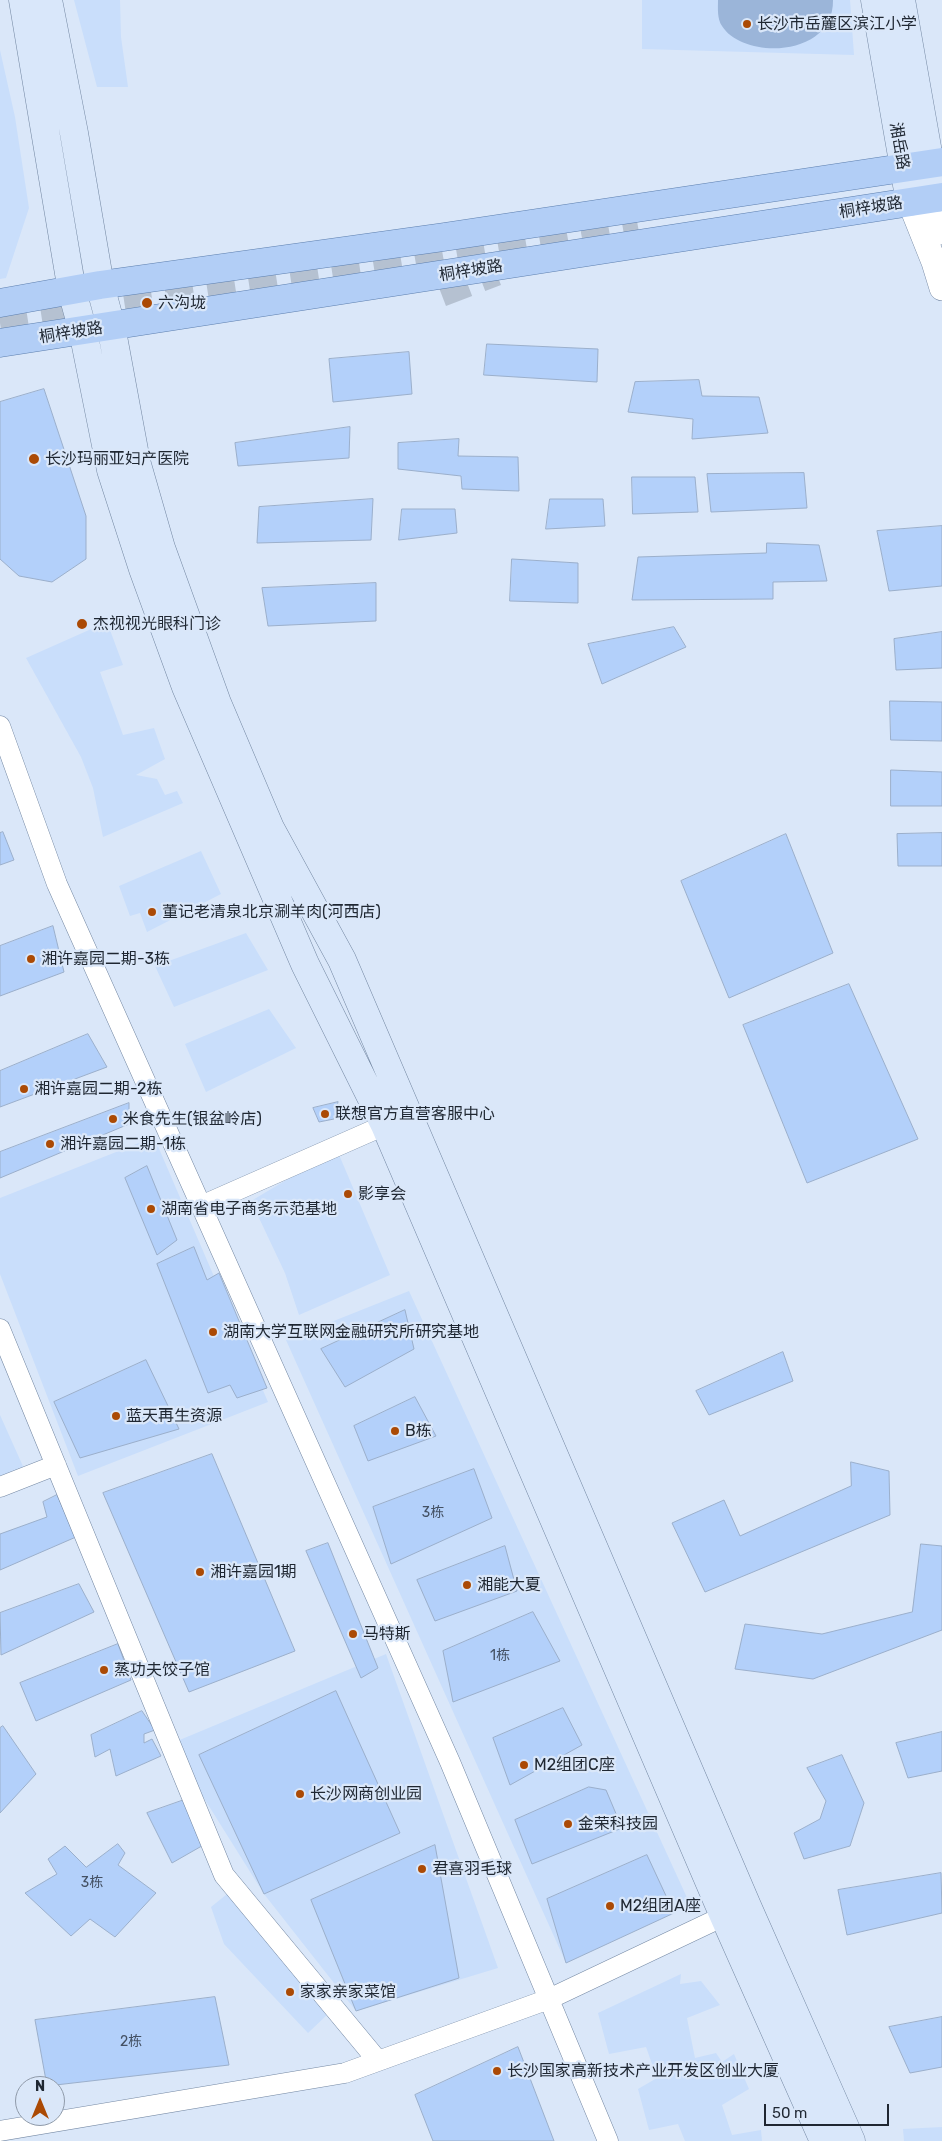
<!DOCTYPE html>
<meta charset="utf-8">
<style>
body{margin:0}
#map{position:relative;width:942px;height:2141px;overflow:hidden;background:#dae7f9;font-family:Rubik,sans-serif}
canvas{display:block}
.north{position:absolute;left:15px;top:2076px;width:50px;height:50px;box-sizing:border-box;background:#dae7f9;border:1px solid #8f9aa9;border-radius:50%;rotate:0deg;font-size:14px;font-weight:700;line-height:20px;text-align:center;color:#1f2732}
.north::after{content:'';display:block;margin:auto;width:18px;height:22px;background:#ab4a05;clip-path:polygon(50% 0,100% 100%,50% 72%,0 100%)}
.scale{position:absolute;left:764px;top:2104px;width:125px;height:22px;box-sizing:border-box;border:2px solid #1f2732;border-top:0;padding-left:6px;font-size:15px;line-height:18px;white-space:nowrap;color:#1f2732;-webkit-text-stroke:4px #dae7f9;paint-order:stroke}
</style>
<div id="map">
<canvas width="942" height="2141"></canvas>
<div class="north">N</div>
<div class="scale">50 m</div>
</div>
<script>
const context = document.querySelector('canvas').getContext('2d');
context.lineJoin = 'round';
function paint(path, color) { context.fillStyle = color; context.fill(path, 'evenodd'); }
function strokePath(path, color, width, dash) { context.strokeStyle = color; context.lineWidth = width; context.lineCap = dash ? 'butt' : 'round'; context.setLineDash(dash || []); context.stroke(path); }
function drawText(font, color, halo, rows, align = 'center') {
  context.font = font + ' Rubik,"Noto Sans SC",sans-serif'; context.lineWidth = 4.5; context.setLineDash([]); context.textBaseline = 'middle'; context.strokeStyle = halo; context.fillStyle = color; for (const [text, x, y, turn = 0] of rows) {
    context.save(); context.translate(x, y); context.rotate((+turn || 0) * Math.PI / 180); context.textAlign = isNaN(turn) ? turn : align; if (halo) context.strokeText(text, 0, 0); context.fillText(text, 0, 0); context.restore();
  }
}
const built = new Path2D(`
 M74,0H120L121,37L128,87H97Z
 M642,0H850L854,55L642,49Z
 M0,50L15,117L29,208L6,278L0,279Z
 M107,622L123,665L100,672L123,735L154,728L165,759L136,775L157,779L165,795L177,791L183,803L103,837L93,788L81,757L26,658Z
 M201,851L221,894L147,932L140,913L130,916L119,886Z
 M246,933L268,970L174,1007L155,966Z
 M269,1009L296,1048L206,1092L185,1044Z
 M154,1137L268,1402L78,1476L0,1274V1198Z
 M337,1150L390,1275L299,1315L285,1273L251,1201Z
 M409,1291L689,1902L566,1963L286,1340Z
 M0,1415L26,1473L0,1484Z
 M386,1654L498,1968L356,2011L264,1894L170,1744Z
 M232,1890L329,2013L308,2033L224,1944L211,1907Z
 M681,1974L680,1984L701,1981L720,2005L687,2018L695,2058L716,2053L722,2062L734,2054L749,2089L722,2105L732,2135L761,2130L762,2141H685L678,2124L649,2130L638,2089L657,2078L646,2047L609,2054L598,2013Z
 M942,2127V2141H904L903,2129Z`);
const green = new Path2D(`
 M718,0H833C834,58 743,60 722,26C717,19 718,8 718,0Z`);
const building = new Path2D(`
 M487,344L598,349L597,382L484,375Z
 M409,352L412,394L333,402L329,359Z
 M699,380L702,396L759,397L768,433L692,439L693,419L628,412L635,382Z
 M44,389L86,516V559L52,582L19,576L0,559V402Z
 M350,427L349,458L238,466L235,443Z
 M459,439L458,456L518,457L519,491L462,489L461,476L398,469V443Z
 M804,473L807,508L711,512L707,474Z
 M632,477H695L698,512L633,514Z
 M373,499L371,540L257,543L259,507Z
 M550,499H603L605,526L546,529Z
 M402,509H455L457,533L399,540Z
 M942,526V586L889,591L877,531Z
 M767,543L819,545L827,581L773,582V599L632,600L638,557L766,553Z
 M512,559L578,563V603L510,601Z
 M376,583V621L268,626L262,588Z
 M674,627L686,647L602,684L588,644Z
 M942,632V668L896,670L894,639Z
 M890,701L942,702V741L891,740Z
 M891,770L942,772V806H891Z
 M3,832L14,860L0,865V833Z
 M942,833V866H898L897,834Z
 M786,834L833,953L729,998L681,881Z
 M53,926L64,972L0,996V946Z
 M849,984L918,1139L807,1183L743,1025Z
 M88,1034L107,1067L0,1107V1071Z
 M338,1102L334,1119L319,1122L313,1108Z
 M129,1103V1124L0,1178V1152Z
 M147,1166L177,1240L157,1255L125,1178Z
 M194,1247L207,1280L219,1273L267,1388L237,1398L230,1385L208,1393L157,1264Z
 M405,1310L414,1349L345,1387L321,1349Z
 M783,1352L793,1381L709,1415L696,1391Z
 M146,1360L179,1429L80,1458L54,1402Z
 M415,1397L436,1436L368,1461L354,1426Z
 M212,1454L295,1651L189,1692L103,1493Z
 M851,1462L889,1471L890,1515L705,1592L672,1523L724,1500L740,1536L851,1486Z
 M474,1469L492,1518L391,1564L373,1507Z
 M57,1495L76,1537L0,1570V1534L47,1517L43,1502Z
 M328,1543L378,1668L361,1678L306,1551Z
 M921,1544L942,1546V1630L813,1679L735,1669L745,1624L822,1634L912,1612Z
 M505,1546L517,1591L435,1621L417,1580Z
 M79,1584L94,1612L1,1655L0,1613Z
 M533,1612L560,1661L453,1702L443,1651Z
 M118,1644L131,1680L36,1721L20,1683Z
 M336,1691L400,1833L264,1894L199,1755Z
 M563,1708L582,1745L510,1785L493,1738Z
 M142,1711L155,1730L144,1734V1743L152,1739L161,1756L116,1776L110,1749L95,1757L91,1735Z
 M3,1726L36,1774L0,1813V1728Z
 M942,1732V1771L908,1778L896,1743Z
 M842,1755L864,1803L850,1846L804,1859L794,1833L820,1819L826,1801L807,1768Z
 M589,1787L606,1790L622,1828L532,1864L515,1820Z
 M187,1799L207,1843L172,1863L147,1813Z
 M118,1844L125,1853L118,1865L156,1893L115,1937L90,1919L71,1936L25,1893L57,1874L48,1859L65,1846L86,1867Z
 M435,1845L459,1978L356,2011L311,1900Z
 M647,1855L674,1913L566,1963L547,1899Z
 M941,1873L942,1913L847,1935L838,1890Z
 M215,1997L229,2065L47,2086L35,2020Z
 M942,2017V2067L910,2073L889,2027Z
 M518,2047L554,2141H433L415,2095Z`);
const primaryTunnel = new Path2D(`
 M441,293L496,272
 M0,323L382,265L637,221`);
const minor = new Path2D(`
 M0,726L57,884L450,1762L608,2141
 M201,1206L385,1125
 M0,1329L224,1875L378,2061
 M0,1487L56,1465
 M0,2131L345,2073L549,1999L724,1916`);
const tertiary = new Path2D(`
 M936,198L942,232
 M910,202L934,262L942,288`);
const secondary = new Path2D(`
 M23,0L72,291L83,331L111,470L143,569L186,687L305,964L385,1125L724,1916L824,2141
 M48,0L74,133L100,285L111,326L136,461L161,548L217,703L270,828L342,960L747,1906L851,2141
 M875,0L910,202
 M901,0L936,198`);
const primary = new Path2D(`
 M0,303L100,285L444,237L942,162
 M0,343L942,197`);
const markers = [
 [747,24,5,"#ab4a05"],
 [147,303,6,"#ab4a05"],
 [34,459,6,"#ab4a05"],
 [82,624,6,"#ab4a05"],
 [152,912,5,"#ab4a05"],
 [31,959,5,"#ab4a05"],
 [24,1089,5,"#ab4a05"],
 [325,1114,5,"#ab4a05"],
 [113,1119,5,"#ab4a05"],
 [50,1144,5,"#ab4a05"],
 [348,1194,5,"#ab4a05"],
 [151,1209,5,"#ab4a05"],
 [213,1332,5,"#ab4a05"],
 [116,1416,5,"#ab4a05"],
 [395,1431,5,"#ab4a05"],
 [200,1572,5,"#ab4a05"],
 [467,1585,5,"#ab4a05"],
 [353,1634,5,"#ab4a05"],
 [104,1670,5,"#ab4a05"],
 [524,1765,5,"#ab4a05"],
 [300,1794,5,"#ab4a05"],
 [568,1824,5,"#ab4a05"],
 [422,1869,5,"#ab4a05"],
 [610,1906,5,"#ab4a05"],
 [290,1992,5,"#ab4a05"],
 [497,2071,5,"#ab4a05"]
];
const numberNames = [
 ["3栋",433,1513],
 ["1栋",500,1656],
 ["3栋",92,1883],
 ["2栋",131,2042]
];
const poiNames = [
 ["长沙市岳麓区滨江小学",757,24],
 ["六沟垅",158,303],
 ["长沙玛丽亚妇产医院",45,459],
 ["杰视视光眼科门诊",93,624],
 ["董记老清泉北京涮羊肉(河西店)",162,912],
 ["湘许嘉园二期-3栋",41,959],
 ["湘许嘉园二期-2栋",34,1089],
 ["联想官方直营客服中心",335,1114],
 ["米食先生(银盆岭店)",123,1119],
 ["湘许嘉园二期-1栋",60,1144],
 ["影享会",358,1194],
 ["湖南省电子商务示范基地",161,1209],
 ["湖南大学互联网金融研究所研究基地",223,1332],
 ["蓝天再生资源",126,1416],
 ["B栋",405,1431],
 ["湘许嘉园1期",210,1572],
 ["湘能大夏",477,1585],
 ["马特斯",363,1634],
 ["蒸功夫饺子馆",114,1670],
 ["M2组团C座",534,1765],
 ["长沙网商创业园",310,1794],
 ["金荣科技园",578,1824],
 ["君喜羽毛球",432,1869],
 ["M2组团A座",620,1906],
 ["家家亲家菜馆",300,1992],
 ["长沙国家高新技术产业开发区创业大厦",507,2071]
];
const streetNames = [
 ["湘岳路",899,146,80],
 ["桐梓坡路",871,208,-9],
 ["桐梓坡路",471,271,-9],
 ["桐梓坡路",71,333,-9]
];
paint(built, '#c9defb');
paint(green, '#9bb5d9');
paint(building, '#b3d0fa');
strokePath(building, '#9bafcb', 1);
strokePath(primaryTunnel, '#b5c1d1', 28, [28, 14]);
strokePath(minor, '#7488a3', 21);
strokePath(tertiary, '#7488a3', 26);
strokePath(secondary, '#7488a3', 29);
strokePath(primary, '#5d7fae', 29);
strokePath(minor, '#fff', 20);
strokePath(tertiary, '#fff', 25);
strokePath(secondary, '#d9e7fa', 28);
strokePath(primary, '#b2cef6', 28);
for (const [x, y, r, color] of markers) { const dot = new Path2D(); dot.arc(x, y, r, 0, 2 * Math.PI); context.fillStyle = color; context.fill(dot); strokePath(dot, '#dae7f9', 2); }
drawText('14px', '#445164', null, numberNames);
drawText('16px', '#1f2732', '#dae7f9', poiNames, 'left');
drawText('16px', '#1f2732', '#dae7f9', streetNames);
</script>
